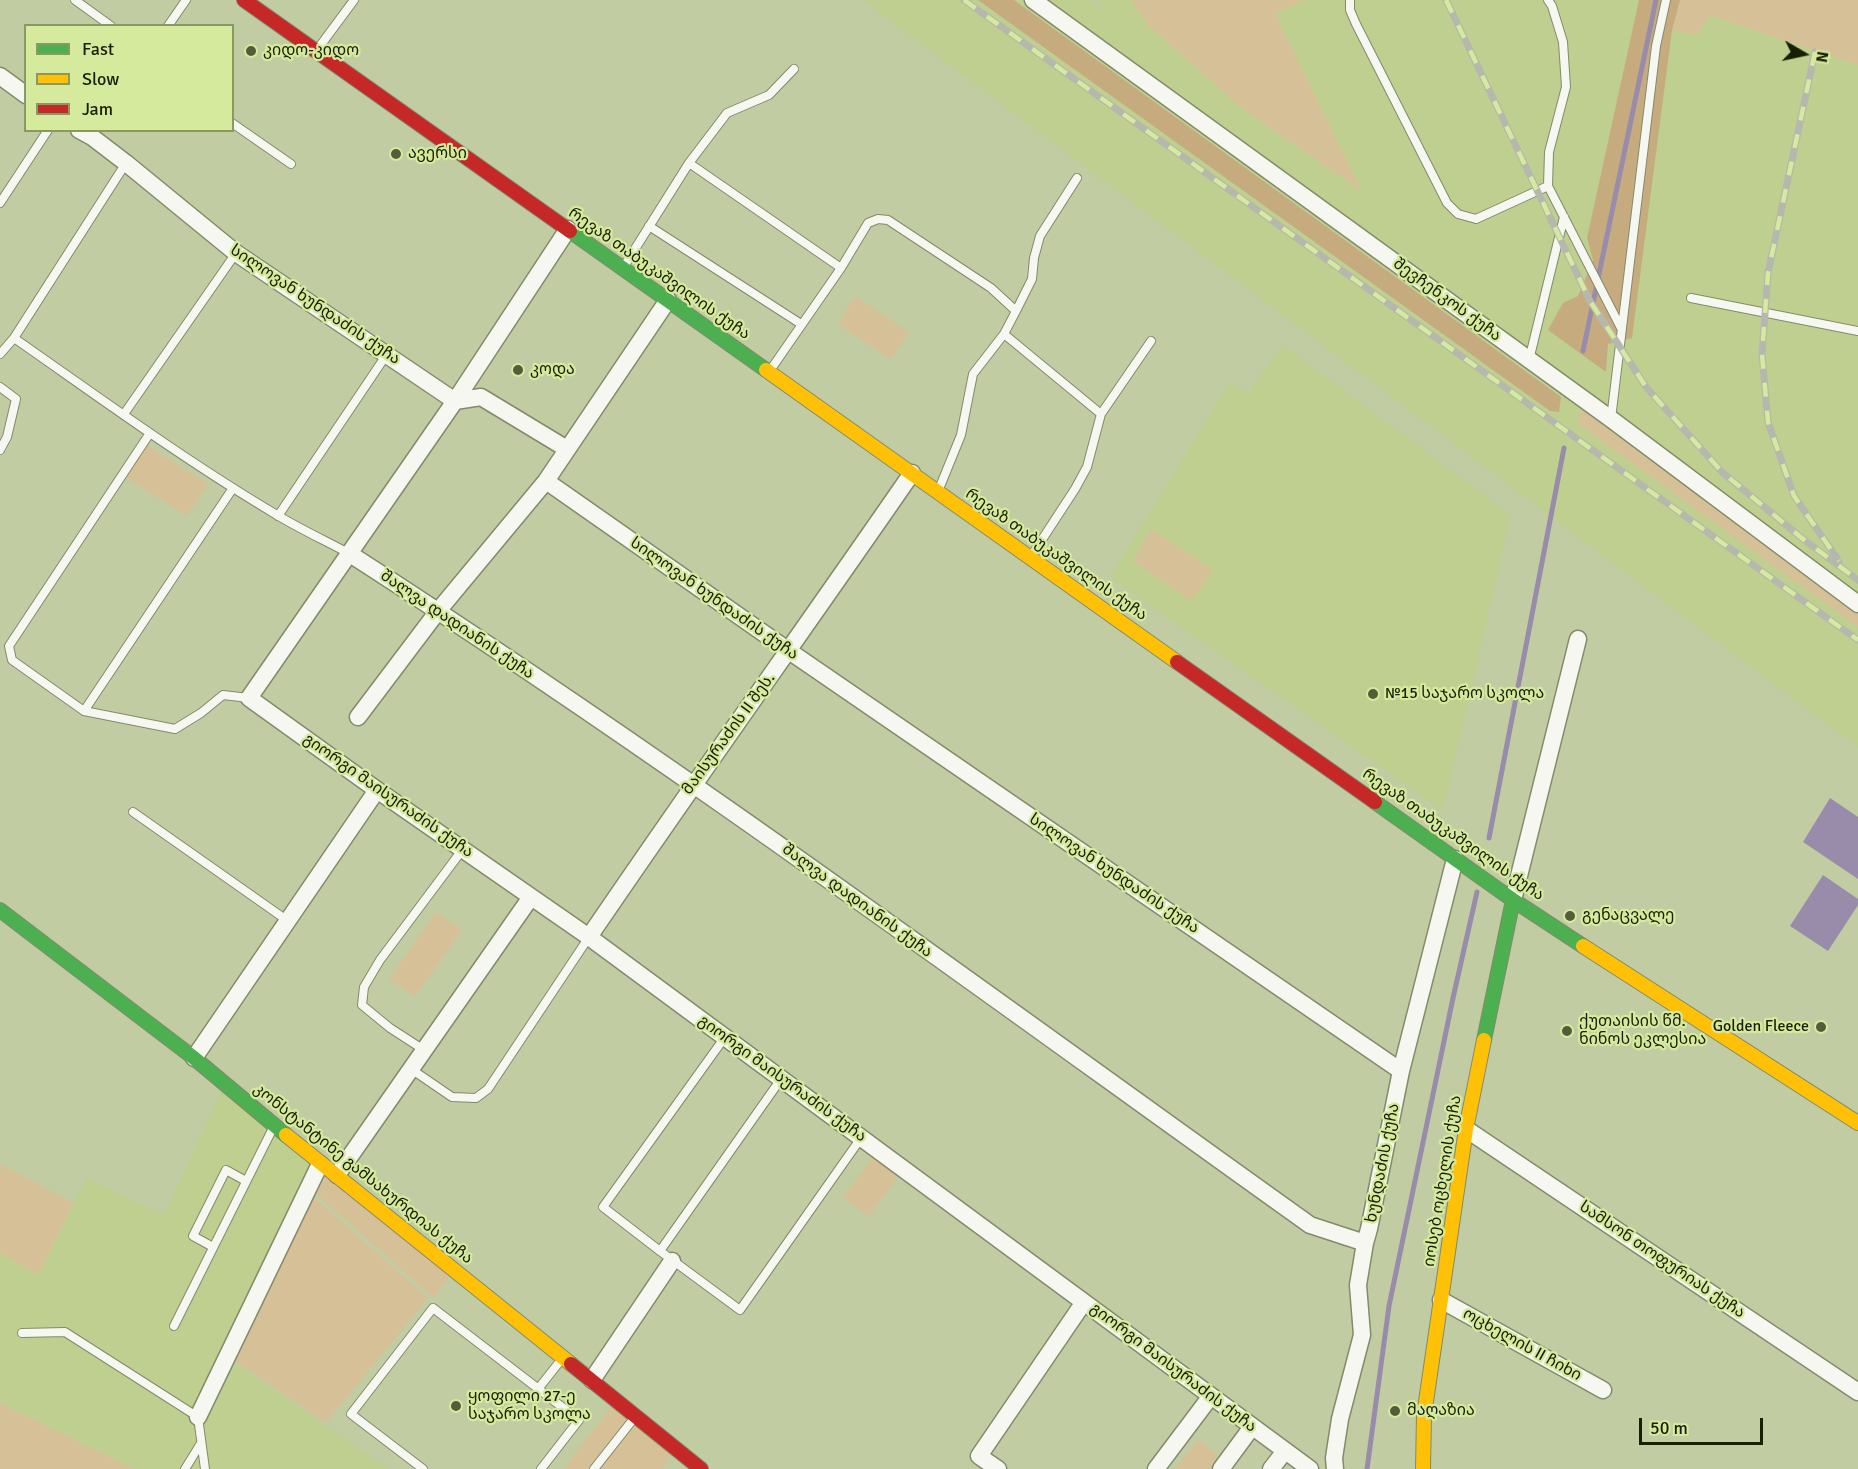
<!DOCTYPE html>
<meta charset="utf-8">
<style>
body{margin:0}
#map{position:relative;width:1858px;height:1469px;overflow:hidden;background:#c1cca3;font-family:Signika,sans-serif}
canvas{display:block}
.legend{position:absolute;left:24px;top:24px;width:210px;height:108px;box-sizing:border-box;background:#d6ea9e;border:2px solid #8a9960;margin:0;padding:8px 10px;list-style:none;font-size:18px;color:#191f02}
.legend li{display:flex;align-items:center;gap:12px;height:30px}
.legend b{width:30px;border:2px solid #8a9960}
.north{position:absolute;left:1774px;top:24px;width:60px;height:60px;-webkit-text-stroke:4px #d6ea9e;paint-order:stroke;rotate:99deg;font-size:16px;font-weight:700;line-height:24px;text-align:center;color:#191f02}
.north::after{content:'';display:block;margin:auto;width:21px;height:27px;background:#191f02;clip-path:polygon(50% 0,100% 100%,50% 72%,0 100%)}
.scale{position:absolute;left:1639px;top:1418px;width:124px;height:27px;box-sizing:border-box;border:3px solid #191f02;border-top:0;padding-left:8px;font-size:18px;line-height:21px;white-space:nowrap;color:#191f02;-webkit-text-stroke:4px #d6ea9e;paint-order:stroke}
</style>
<div id="map">
<canvas width="1858" height="1469"></canvas>
<ul class="legend">
<li><b style="height:8px;background:#4caf50"></b>Fast</li>
<li><b style="height:8px;background:#ffc107"></b>Slow</li>
<li><b style="height:8px;background:#c62828"></b>Jam</li>
</ul>
<div class="north">N</div>
<div class="scale">50 m</div>
</div>
<script>
const context = document.querySelector('canvas').getContext('2d');
context.lineJoin = 'round';
function paint(path, color) { context.fillStyle = color; context.fill(path, 'evenodd'); }
function strokePath(path, color, width, dash) { context.strokeStyle = color; context.lineWidth = width; context.lineCap = dash ? 'butt' : 'round'; context.setLineDash(dash || []); context.stroke(path); }
function drawText(font, color, halo, rows, align = 'center') {
  context.font = font + ' Signika,"Noto Sans Georgian",sans-serif'; context.lineWidth = 4.5; context.setLineDash([]); context.textBaseline = 'middle'; context.strokeStyle = halo; context.fillStyle = color; for (const [text, x, y, turn = 0] of rows) {
    context.save(); context.translate(x, y); context.rotate((+turn || 0) * Math.PI / 180); context.textAlign = isNaN(turn) ? turn : align; if (halo) context.strokeText(text, 0, 0); context.fillText(text, 0, 0); context.restore();
  }
}
const built = new Path2D(`
 M863,0H978L1550,411L1558,412L1561,397L1014,0H1089L1109,17L1097,0H1131L1149,26L1360,190L1275,13L1305,0H1639L1587,238L1593,260L1578,296L1606,372L1608,344L1632,338L1672,30L1697,35L1710,15L1858,65V611L1577,423L1858,627V747Z
 M1283,345L1511,515L1443,811L1110,577L1230,382L1248,393Z
 M225,1084L320,1164L227,1358L389,1469H134L0,1403V1253L38,1274L87,1178L164,1215Z`);
const green = new Path2D(`
 M1131,0H1305L1275,14L1362,191L1240,107L1149,26Z
 M1680,0H1858V65L1710,15L1697,35L1672,30Z
 M855,296L909,332L891,360L838,324Z
 M1582,409L1858,611V627L1577,423Z
 M146,444L208,484L187,516L125,477Z
 M1151,529L1213,570L1191,601L1133,561Z
 M436,912L462,930L415,997L389,979Z
 M872,1157L898,1176L869,1217L843,1198Z
 M0,1164L74,1203L38,1275L0,1253Z
 M320,1164L454,1269L434,1298L309,1188Z
 M310,1194L428,1298L326,1423L230,1358Z
 M616,1400L675,1448L663,1469H563Z
 M0,1403L134,1469H0Z
 M1198,1439L1219,1456L1209,1469H1175Z`);
const forest = new Path2D(`
 M978,0H1014L1561,397L1559,412L1550,411Z
 M1639,0H1680L1672,30L1632,338L1608,344L1606,372L1548,330L1563,303L1578,296L1593,260L1587,238Z`);
const water = new Path2D(`
 M1830,798L1858,817V879L1803,842Z
 M1823,875L1858,899V905L1828,951L1790,926Z`);
const stream = new Path2D(`
 M1583,351L1656,0
 M1489,838L1564,448
 M1367,1469L1389,1306L1453,998L1477,892`);
const lane = new Path2D(`
 M75,0L111,26
 M1350,0V10L1356,24L1447,203L1458,214L1476,219L1548,186
 M1548,0L1552,6L1563,42L1566,87L1549,152L1548,186L1621,328
 M168,26L186,0
 M317,50L354,0
 M232,123L291,164
 M689,163L841,268
 M0,203L48,130
 M649,226L801,324
 M623,268L689,163L727,113L769,95L794,69
 M1691,298L1858,331
 M1016,311L1032,279L1034,258L1040,236L1077,178
 M14,338C100,398 186,461 277,515C300,529 326,541 350,554
 M0,354L14,338L126,163
 M1529,360L1564,217
 M769,372L841,268L868,223L878,219L888,220L991,288L1016,311L1004,334
 M0,387L16,399L7,437L0,450
 M124,414L236,253
 M1101,414L1151,341
 M1611,419L1656,46L1666,0
 M150,433L9,646L12,660L84,711L175,729L201,713L223,695L249,698
 M939,489L961,435L973,374L1004,334L1101,414L1087,467L1075,489L1032,555
 M278,516L387,354
 M84,711L233,488
 M133,812L288,921
 M424,1050L390,1028L362,1005L364,987L380,960L463,849
 M411,1069L452,1097L476,1098L488,1089L589,937
 M781,1079L660,1251L740,1310L861,1138
 M213,1247L193,1236L226,1170L246,1181
 M660,1251L603,1207L725,1037
 M174,1326L273,1128
 M22,1333L65,1332L198,1417L205,1469
 M538,1389L561,1360
 M185,1469L201,1443
 M423,1469L351,1414L433,1308L579,1420L541,1469
 M594,1469L635,1417`);
const street = new Path2D(`
 M1033,0L1611,419L1858,604
 M0,76L26,95
 M79,130L92,137L126,163L236,253L455,401L481,397L567,449
 M568,229L455,401L249,698L377,790L589,937L1310,1469
 M546,481L789,651L1401,1071
 M350,554C678,765 992,998 1310,1225L1365,1243
 M358,717L438,611L546,481L668,300
 M1513,900L1578,639
 M589,937C695,781 805,628 912,473
 M194,1058L377,790
 M1466,1129L1858,1392
 M337,1175L531,897
 M1441,1300L1603,1390
 M592,1380L672,1261
 M198,1417L320,1164
 M998,1469L979,1456L1084,1302
 M1156,1469L1211,1396
 M1221,1469L1252,1427
 M1271,1469L1285,1451
 M1335,1469L1334,1458L1340,1419L1362,1335L1358,1285L1365,1243L1369,1229L1401,1071L1455,859`);
const fast = new Path2D(`
 M570,231L766,370
 M1375,802L1513,900L1583,946
 M0,910L194,1058L286,1135
 M1484,1040L1513,900`);
const slow = new Path2D(`
 M766,370L1177,662
 M1583,946L1858,1123
 M286,1135L571,1364
 M1423,1469L1424,1415L1466,1129L1484,1040`);
const jam = new Path2D(`
 M244,0L570,231
 M1177,662L1375,802
 M571,1364L701,1469`);
const rail = new Path2D(`
 M964,0L1858,640
 M1446,0L1590,301L1646,387L1722,472L1803,539L1858,580
 M1815,52L1768,273L1762,354L1768,422L1794,496L1839,561`);
const markers = [
 [251,51,6,"#545c3a"],
 [396,154,6,"#545c3a"],
 [518,370,6,"#545c3a"],
 [1373,694,6,"#545c3a"],
 [1570,916,6,"#545c3a"],
 [1821,1027,6,"#545c3a"],
 [1567,1031,6,"#545c3a"],
 [456,1406,6,"#545c3a"],
 [1395,1411,6,"#545c3a"]
];
const poiNames = [
 ["კიდო-კიდო",263,51],
 ["ავერსი",408,154],
 ["კოდა",530,370],
 ["№15 საჯარო სკოლა",1385,694],
 ["გენაცვალე",1582,916],
 ["ქუთაისის წმ.",1579,1022],
 ["ნინოს ეკლესია",1579,1040],
 ["Golden Fleece",1809,1027,"right"],
 ["ყოფილი 27-ე",468,1397],
 ["საჯარო სკოლა",468,1415],
 ["მაღაზია",1407,1411]
];
const streetNames = [
 ["რევაზ თაბუკაშვილის ქუჩა",659,274,35],
 ["შევჩენკოს ქუჩა",1447,300,36],
 ["სილოვან ხუნდაძის ქუჩა",315,305,34],
 ["რევაზ თაბუკაშვილის ქუჩა",1056,555,35],
 ["სილოვან ხუნდაძის ქუჩა",714,599,35],
 ["შალვა დადიანის ქუჩა",457,625,34],
 ["მაისურაძის II შეს.",729,734,-54],
 ["გიორგი მაისურაძის ქუჩა",388,796,35],
 ["რევაზ თაბუკაშვილის ქუჩა",1453,835,35],
 ["სილოვან ხუნდაძის ქუჩა",1114,874,34],
 ["შალვა დადიანის ქუჩა",857,901,36],
 ["გიორგი მაისურაძის ქუჩა",782,1079,36],
 ["ხუნდაძის ქუჩა",1383,1163,-79],
 ["კონსტანტინე გამსახურდიას ქუჩა",363,1174,39],
 ["იოსებ ოცხელის ქუჩა",1443,1181,-81],
 ["სამსონ თოფურიას ქუჩა",1662,1260,34],
 ["ოცხელის II ჩიხი",1522,1345,29],
 ["გიორგი მაისურაძის ქუჩა",1173,1368,37]
];
paint(built, '#becf8f');
paint(green, '#d6c097');
paint(forest, '#c6ab7e');
paint(water, '#998cab');
strokePath(stream, '#998cab', 5);
strokePath(lane, '#828b6a', 10);
strokePath(street, '#828b6a', 19);
strokePath(fast, '#828b6a', 16);
strokePath(slow, '#828b6a', 16);
strokePath(jam, '#828b6a', 16);
strokePath(lane, '#f6f7f1', 8);
strokePath(street, '#f6f7f1', 16);
strokePath(fast, '#4caf50', 14);
strokePath(slow, '#ffc107', 14);
strokePath(jam, '#c62828', 14);
strokePath(rail, '#b6b8ae', 7);
strokePath(rail, '#d6ea9e', 4.5, [14]);
for (const [x, y, r, color] of markers) { const dot = new Path2D(); dot.arc(x, y, r, 0, 2 * Math.PI); context.fillStyle = color; context.fill(dot); strokePath(dot, '#d6ea9e', 2); }
drawText('16px', '#191f02', '#d6ea9e', poiNames, 'left');
drawText('16px', '#191f02', '#d6ea9e', streetNames);
</script>
